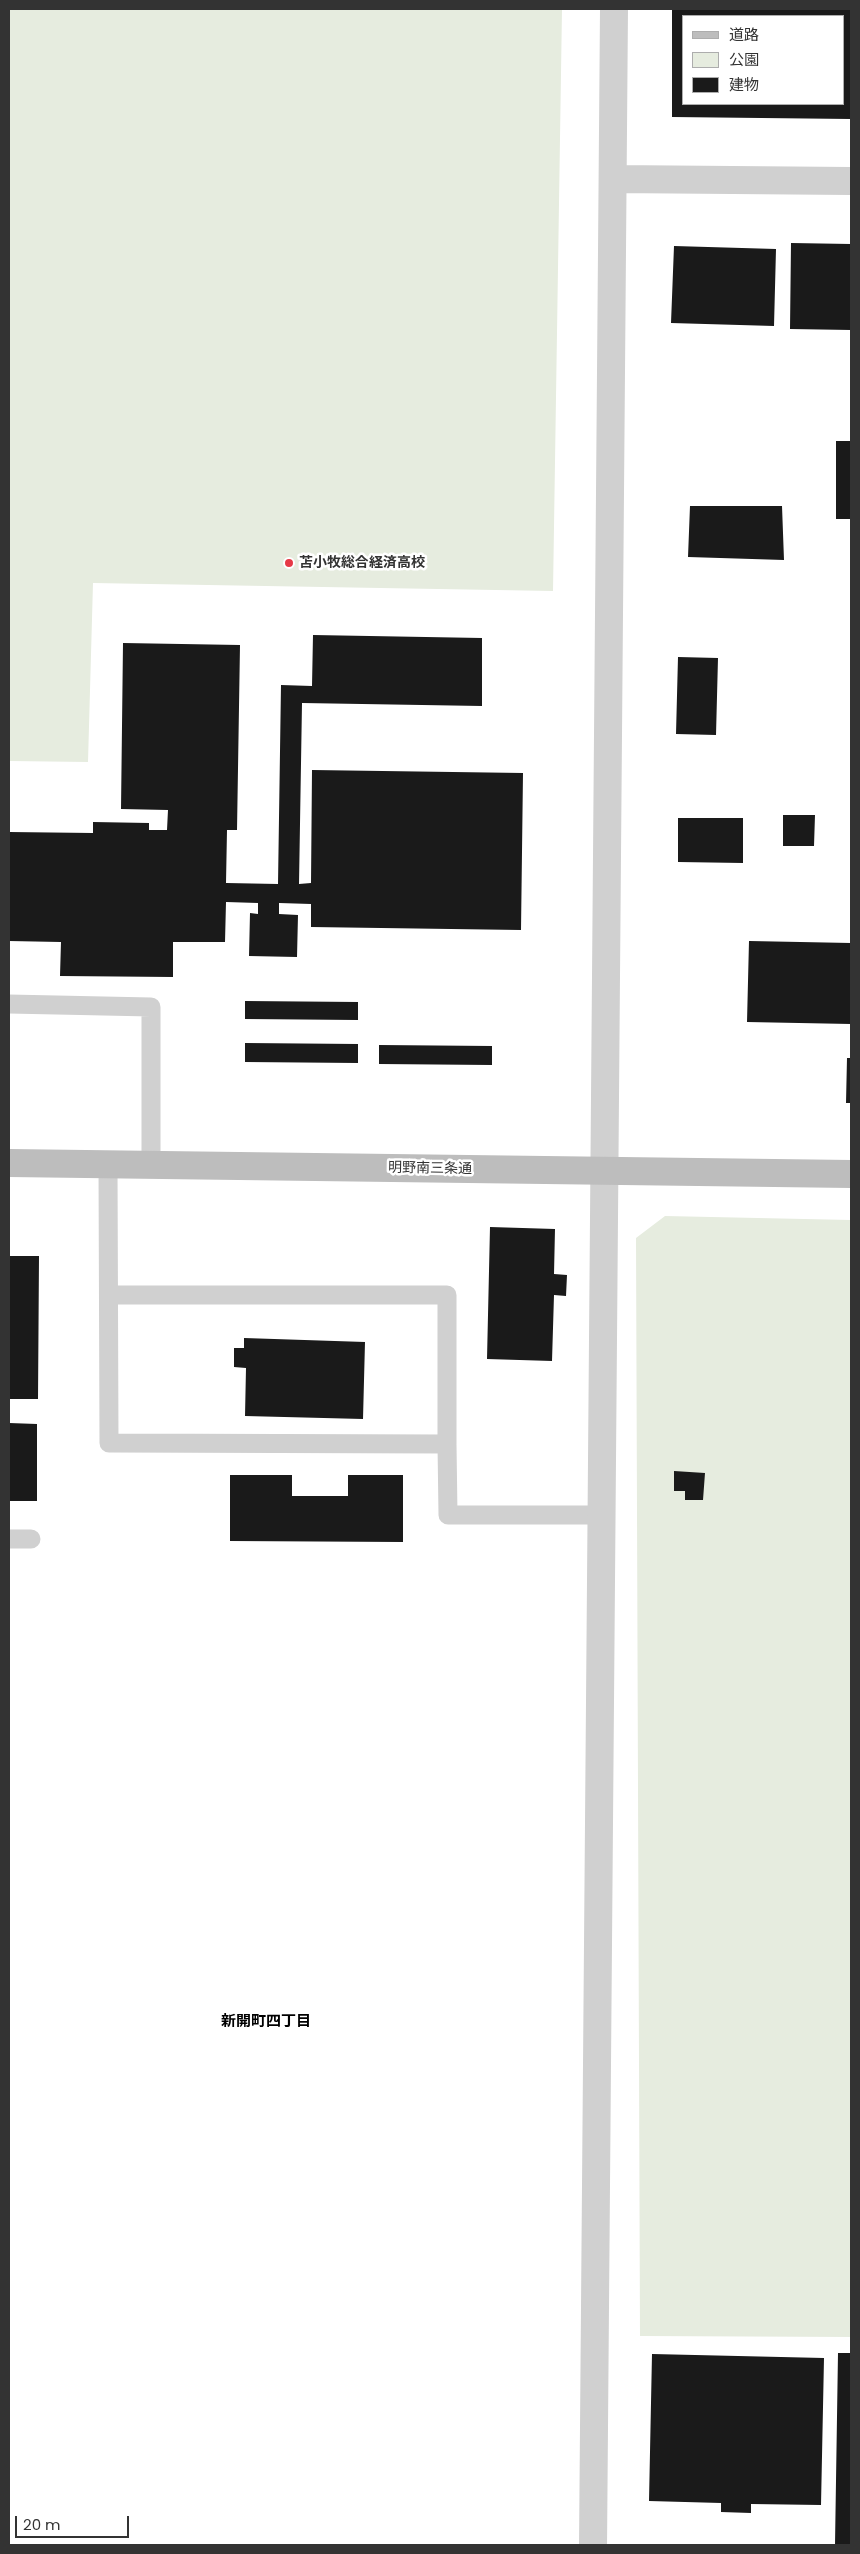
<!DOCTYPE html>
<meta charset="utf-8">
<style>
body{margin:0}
#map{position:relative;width:860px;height:2554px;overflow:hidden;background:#fff;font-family:Poppins,"Noto Sans JP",sans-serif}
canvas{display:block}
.frame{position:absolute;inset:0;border:10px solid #333;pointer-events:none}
.legend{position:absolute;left:682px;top:15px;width:162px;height:90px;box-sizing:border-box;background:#fff;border:1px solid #adadad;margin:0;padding:6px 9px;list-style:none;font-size:15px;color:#333}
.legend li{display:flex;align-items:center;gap:10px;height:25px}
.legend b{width:25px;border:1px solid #adadad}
.scale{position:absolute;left:15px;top:2516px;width:114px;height:22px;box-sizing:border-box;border:2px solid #333;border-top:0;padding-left:6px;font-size:15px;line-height:18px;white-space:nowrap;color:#333;-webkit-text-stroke:4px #fff;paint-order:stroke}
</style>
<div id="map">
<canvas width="860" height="2554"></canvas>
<div class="frame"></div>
<ul class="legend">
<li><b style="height:6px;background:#bdbdbd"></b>道路</li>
<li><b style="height:14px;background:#e6ecdf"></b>公園</li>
<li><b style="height:14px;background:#1a1a1a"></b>建物</li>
</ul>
<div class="scale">20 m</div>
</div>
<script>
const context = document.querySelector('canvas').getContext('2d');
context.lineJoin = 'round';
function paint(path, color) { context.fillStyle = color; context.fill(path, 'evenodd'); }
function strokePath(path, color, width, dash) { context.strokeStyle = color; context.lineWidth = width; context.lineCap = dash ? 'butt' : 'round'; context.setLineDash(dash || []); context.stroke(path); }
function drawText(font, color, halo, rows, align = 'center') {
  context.font = font + ' Poppins,"Noto Sans JP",sans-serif'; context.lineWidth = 5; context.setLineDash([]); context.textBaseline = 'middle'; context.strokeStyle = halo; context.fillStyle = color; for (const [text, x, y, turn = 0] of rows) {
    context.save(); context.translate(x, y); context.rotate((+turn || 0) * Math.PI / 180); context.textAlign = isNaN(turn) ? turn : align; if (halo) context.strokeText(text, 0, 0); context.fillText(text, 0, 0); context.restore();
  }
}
const green = new Path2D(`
 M9,9H562L553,591L93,583L88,762L9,761Z
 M665,1216L851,1220V2337L640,2336L636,1238Z`);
const building = new Path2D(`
 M672,9H851V119L672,117ZM684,16H844V104H684Z
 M791,243L851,244V330L790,329Z
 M674,246L776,249L774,326L671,323Z
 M836,441H851V519H836Z
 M690,506H782L784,560L688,557Z
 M313,635L482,638V706L302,703L299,884L311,883L312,770L523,773L521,930L311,927V904L279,903V914L298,915L297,957L249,956L250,913L258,914V903L226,902L225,942H173V977L60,976L61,942L9,941V832L93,833V822L149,823V830H167L168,810L121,809L123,643L240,645L237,830H227L226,883L278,884L281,685L312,686Z
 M678,657L718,658L716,735L676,734Z
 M783,815H815L814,846H783Z
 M678,818H743V863L678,862Z
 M749,941L851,943V1024L747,1022Z
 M245,1001L358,1002V1020L245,1019Z
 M245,1043L358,1044V1063L245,1062Z
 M379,1045L492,1046V1065L379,1064Z
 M847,1058H851V1103H846Z
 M490,1227L555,1229L554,1274L567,1275L566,1296L554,1295L552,1361L487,1359Z
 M9,1256H39L38,1399H9Z
 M244,1338L365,1342L363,1419L245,1416L246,1368L234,1367V1348H244Z
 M9,1423L37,1424V1501H9Z
 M674,1471L705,1473L703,1500H685V1491H674Z
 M230,1475H292V1496H348V1475H403V1542L230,1541Z
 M838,2353H851V2545H835Z
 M652,2354L824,2358L821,2505L751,2504V2513L721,2512V2503L649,2501Z`);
const lane = new Path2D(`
 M9,1004L151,1007V1165
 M108,1165L109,1443L447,1444L448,1515H602
 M109,1295H447V1444
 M9,1539H31`);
const street = new Path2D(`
 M614,179L851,181
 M593,2545L614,9`);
const secondary = new Path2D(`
 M9,1163L851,1174`);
const markers = [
 [289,563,5,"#e63946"]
];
const poiNames = [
 ["苫小牧総合経済高校",299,563]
];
const streetNames = [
 ["明野南三条通",430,1169,1]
];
const neighbourhoodNames = [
 ["新開町四丁目",266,2022]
];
paint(green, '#e6ecdf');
paint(building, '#1a1a1a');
strokePath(lane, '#d0d0d0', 19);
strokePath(street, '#d0d0d0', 28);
strokePath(secondary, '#bdbdbd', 28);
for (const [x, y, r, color] of markers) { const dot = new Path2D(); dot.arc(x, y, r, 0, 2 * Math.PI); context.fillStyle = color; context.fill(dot); strokePath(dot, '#fff', 2); }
drawText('bold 14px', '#333', '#fff', poiNames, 'left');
drawText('14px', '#333', '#fff', streetNames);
drawText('bold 15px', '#000', '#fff', neighbourhoodNames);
</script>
